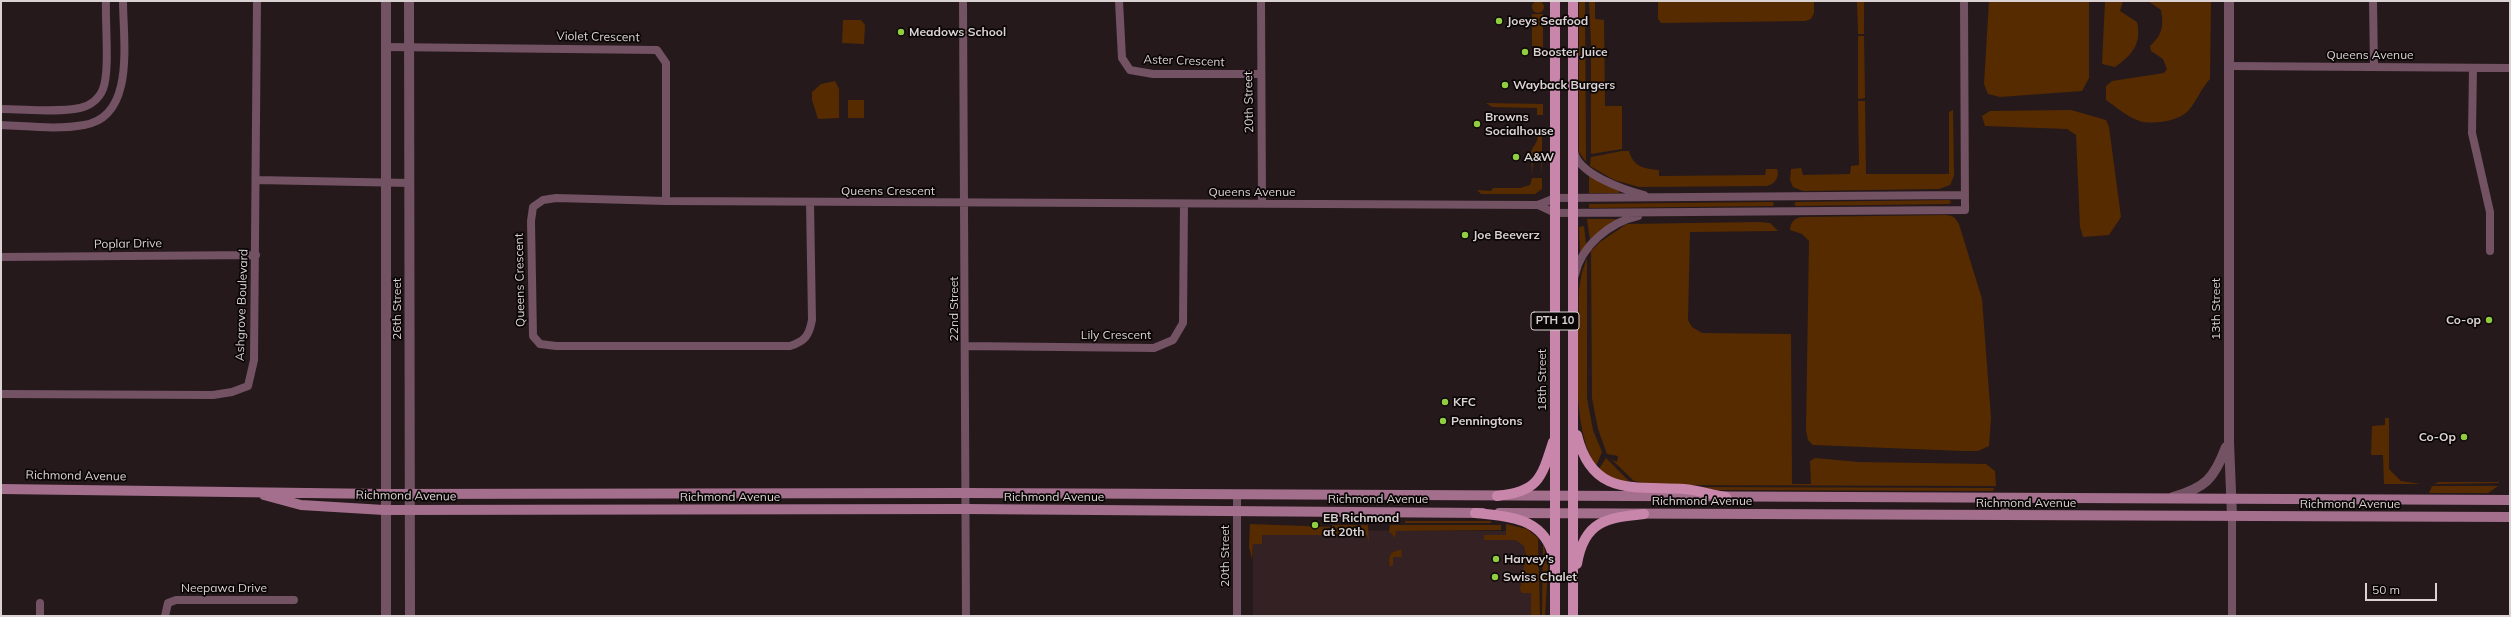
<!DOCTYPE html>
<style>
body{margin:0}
#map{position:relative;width:2511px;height:617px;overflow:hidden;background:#25191b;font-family:Mulish,sans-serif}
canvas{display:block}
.frame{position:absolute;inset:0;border:2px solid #dbd2d3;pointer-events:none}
.scale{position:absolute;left:2365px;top:583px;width:72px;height:18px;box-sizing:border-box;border:2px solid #dbd2d3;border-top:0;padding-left:5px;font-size:12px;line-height:14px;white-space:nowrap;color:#dbd2d3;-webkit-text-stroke:3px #0b0606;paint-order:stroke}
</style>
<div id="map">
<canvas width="2511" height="617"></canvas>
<div class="frame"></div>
<div class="scale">50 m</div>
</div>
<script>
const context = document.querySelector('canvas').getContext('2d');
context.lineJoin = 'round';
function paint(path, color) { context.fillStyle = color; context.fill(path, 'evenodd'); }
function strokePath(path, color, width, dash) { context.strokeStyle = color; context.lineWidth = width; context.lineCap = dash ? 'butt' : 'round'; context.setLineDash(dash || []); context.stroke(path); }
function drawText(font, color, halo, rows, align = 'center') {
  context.font = font + ' Mulish,sans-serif'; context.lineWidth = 3.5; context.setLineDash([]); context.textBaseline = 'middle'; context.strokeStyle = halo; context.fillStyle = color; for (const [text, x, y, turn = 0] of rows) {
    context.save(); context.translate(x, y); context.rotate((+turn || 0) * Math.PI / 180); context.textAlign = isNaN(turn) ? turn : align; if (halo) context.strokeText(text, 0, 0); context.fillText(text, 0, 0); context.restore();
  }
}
const built = new Path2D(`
 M1253,530L1523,531L1536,616H1253Z`);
const green = new Path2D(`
 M1532 7a6 6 0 1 1 12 0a6 6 0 1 1-12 0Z
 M1579,1H1585L1586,162L1579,152Z
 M1589,1H1595V19L1604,20L1605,106H1622V149L1591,154V42Z
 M1658,1H1814V13L1811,19L1805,21L1661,23L1658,19Z
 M1857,1H1864V34H1858Z
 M1989,1H2089V78L2082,91L2000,97L1988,94L1984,84Z
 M2105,1H2123L2120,11L2137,22C2142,44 2132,55 2115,67L2102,64Z
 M2148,1H2211L2210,79C2201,89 2197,100 2189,110C2180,121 2150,126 2137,120C2126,116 2115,106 2106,100V86L2112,81L2164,73L2167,69L2163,59L2151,51L2150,46C2162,35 2164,27 2161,10Z
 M1532,14H1543V47L1532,46Z
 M843,20H861L865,25L864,44L842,43Z
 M1858,36H1864L1865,98L1858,99Z
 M835,81L839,89V118L818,119L812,100V92L821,84Z
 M848,100H864V118H848Z
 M1858,101H1865L1866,174H1949V112L1953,110L1954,176L1950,185L1939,189L1803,191L1793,187L1790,180L1791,169L1801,168L1803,175L1850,174L1851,166L1859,165Z
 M1486,103L1543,104V115H1537V108L1492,107Z
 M2071,110L2106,120L2109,127L2121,217L2109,235L2083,237L2080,227L2076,135L2067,129L1985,126L1982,116L1990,111Z
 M1539,129L1542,130V175L1541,162H1533L1532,176L1531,151L1537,141Z
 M1622,151H1629C1633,167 1645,169 1659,170V176L1765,175L1766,169H1777C1780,177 1775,184 1767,186L1639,187L1614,180L1590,166L1591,157Z
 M1589,175L1619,191V193H1589Z
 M1532,178H1542V189L1535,194H1481L1477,190L1491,191L1493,188H1520L1530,185Z
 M1950,200L1951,203L1948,204L1796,206L1794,204L1796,202Z
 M1772,202L1774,203L1773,206L1589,208V204Z
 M1947,215L1954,217L1959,224L1982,299L1991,418L1989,446L1978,451H1963L1813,445L1808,440L1806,430L1809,241L1802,234L1790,230C1790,223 1794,218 1802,217Z
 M1587,219H1615L1616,220L1590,240Z
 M1759,222L1770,223L1778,231L1690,232L1688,320L1692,327L1702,333L1791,334L1792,484H1811L1810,461L1815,458L1859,462L1986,464L1995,471L1996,486L1655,485L1634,481L1611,459L1617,462L1618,456L1607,454L1598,429L1592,398L1591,251L1600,242L1627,224Z
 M1584,226L1586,244L1580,253L1579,227Z
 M1587,258V398L1593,430L1602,452L1596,466C1569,425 1579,338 1579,289L1582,272Z
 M2385,418H2389V469L2401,481L2421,484H2384L2383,455H2371L2372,426L2385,425Z
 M1606,458L1630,482H1619L1599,469Z
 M2439,482H2499V483L2434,484Z
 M2432,486H2498L2488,493H2429Z
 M1701,487L1994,488L1993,491L1716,490Z
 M1405,521H1491V523H1405Z
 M1250,524L1332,527V525H1368L1369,543L1367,535H1262V544H1253L1252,560L1249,547Z
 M1506,524L1527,529L1538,538L1540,616H1531V593H1522L1520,590L1526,554L1524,546L1516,540H1484V535H1506Z
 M1390,525H1501V530L1396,531L1395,538L1389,531Z
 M1543,542L1548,567L1545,616H1542Z
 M1401,549L1402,557H1393V565L1390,567L1389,560L1391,553Z`);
const minor = new Path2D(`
 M963,1L966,616
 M1119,1L1122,58L1130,70L1153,74H1261
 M1261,1L1262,203
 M2373,1L2374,67
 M385,47L657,50L666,63V201
 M2229,66L2510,68
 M2473,68L2472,133L2490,212V251
 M1,109C26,109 56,113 80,108C90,106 99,99 103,89C110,71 105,23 106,1
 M1,125C28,126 57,130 84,125C136,117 123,40 123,1
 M1574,151C1577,174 1625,190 1644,195
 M256,180L410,183
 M810,202L812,320C809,336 805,341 790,346H556L540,344L533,336L531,221L533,207L543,200L556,198L666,201L1538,205L1555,198L1965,195
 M1538,205L1555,213L1965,210L1964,1
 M1,257L256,255
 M1575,275C1581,246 1610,222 1638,216
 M966,346L1154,348L1173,340L1183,323L1184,204
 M1,394L213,395L232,392L248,386L254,360L257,1
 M2005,516V497
 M2232,516V616
 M40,616V603
 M165,616L168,603L176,600H294
 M1237,616V495`);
const tertiary = new Path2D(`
 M386,1V616
 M409,1L410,616
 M2229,1V442L2232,516
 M2173,497C2205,488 2214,479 2226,447`);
const secondary = new Path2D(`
 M1,489L384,494L967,493L2510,500
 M264,495L301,505L384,510L966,509L1483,513
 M1499,513L2510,517`);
const primary = new Path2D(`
 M1577,435C1592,497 1634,486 1684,489C1698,490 1712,495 1726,497
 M1497,496C1538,491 1541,480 1553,442
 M1475,513C1506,516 1541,517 1552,552
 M1577,564C1584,521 1606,518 1644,514
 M1555,616V1
 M1573,616V1`);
const markers = [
 [1499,21,4,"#90cd41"],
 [901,32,4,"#90cd41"],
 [1525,52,4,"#90cd41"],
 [1505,85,4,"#90cd41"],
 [1477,124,4,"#90cd41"],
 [1516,157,4,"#90cd41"],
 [1465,235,4,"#90cd41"],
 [2489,320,4,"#90cd41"],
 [1445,402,4,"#90cd41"],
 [1443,421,4,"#90cd41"],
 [2464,437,4,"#90cd41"],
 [1315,525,4,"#90cd41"],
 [1496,559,4,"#90cd41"],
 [1495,577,4,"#90cd41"]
];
const shields = [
 [1555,321,48]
];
const shieldNames = [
 ["PTH 10",1555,321]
];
const poiNames = [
 ["Joeys Seafood",1507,21],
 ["Meadows School",909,32],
 ["Booster Juice",1533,52],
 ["Wayback Burgers",1513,85],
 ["Browns",1485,117],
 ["Socialhouse",1485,131],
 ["A&W",1524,157],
 ["Joe Beeverz",1473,235],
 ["Co-op",2481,320,"right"],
 ["KFC",1453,402],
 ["Penningtons",1451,421],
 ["Co-Op",2456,437,"right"],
 ["EB Richmond",1323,518],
 ["at 20th",1323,532],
 ["Harvey's",1504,559],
 ["Swiss Chalet",1503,577]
];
const streetNames = [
 ["Violet Crescent",598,37,1],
 ["Queens Avenue",2370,55],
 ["Aster Crescent",1184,61,2],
 ["20th Street",1249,102,-91],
 ["Queens Crescent",888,191],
 ["Queens Avenue",1252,192],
 ["Poplar Drive",128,244,-1],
 ["Queens Crescent",520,280,-91],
 ["Ashgrove Boulevard",242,305,-88],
 ["26th Street",397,309,-90],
 ["22nd Street",954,309,-90],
 ["13th Street",2216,309,-90],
 ["Lily Crescent",1116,335],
 ["18th Street",1542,380,-90],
 ["Richmond Avenue",76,476,1],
 ["Richmond Avenue",406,496,1],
 ["Richmond Avenue",730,497],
 ["Richmond Avenue",1054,497],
 ["Richmond Avenue",1378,499],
 ["Richmond Avenue",1702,501],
 ["Richmond Avenue",2026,503],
 ["Richmond Avenue",2350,504],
 ["20th Street",1225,556,-90],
 ["Neepawa Drive",224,588]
];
paint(built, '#332124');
paint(green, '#572b00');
strokePath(minor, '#725263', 8);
strokePath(tertiary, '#725263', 10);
strokePath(secondary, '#a36f8c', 10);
strokePath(primary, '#c986ab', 10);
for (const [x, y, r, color] of markers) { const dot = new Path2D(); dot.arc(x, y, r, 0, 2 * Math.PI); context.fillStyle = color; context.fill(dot); strokePath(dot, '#0b0606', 1.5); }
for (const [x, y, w] of shields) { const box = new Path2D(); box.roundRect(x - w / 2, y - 9, w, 18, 3); context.fillStyle = '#0b0606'; context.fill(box); strokePath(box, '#dbd2d3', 1); }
drawText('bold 11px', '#dbd2d3', null, shieldNames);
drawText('bold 12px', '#dbd2d3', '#0b0606', poiNames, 'left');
drawText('12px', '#dbd2d3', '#0b0606', streetNames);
</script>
